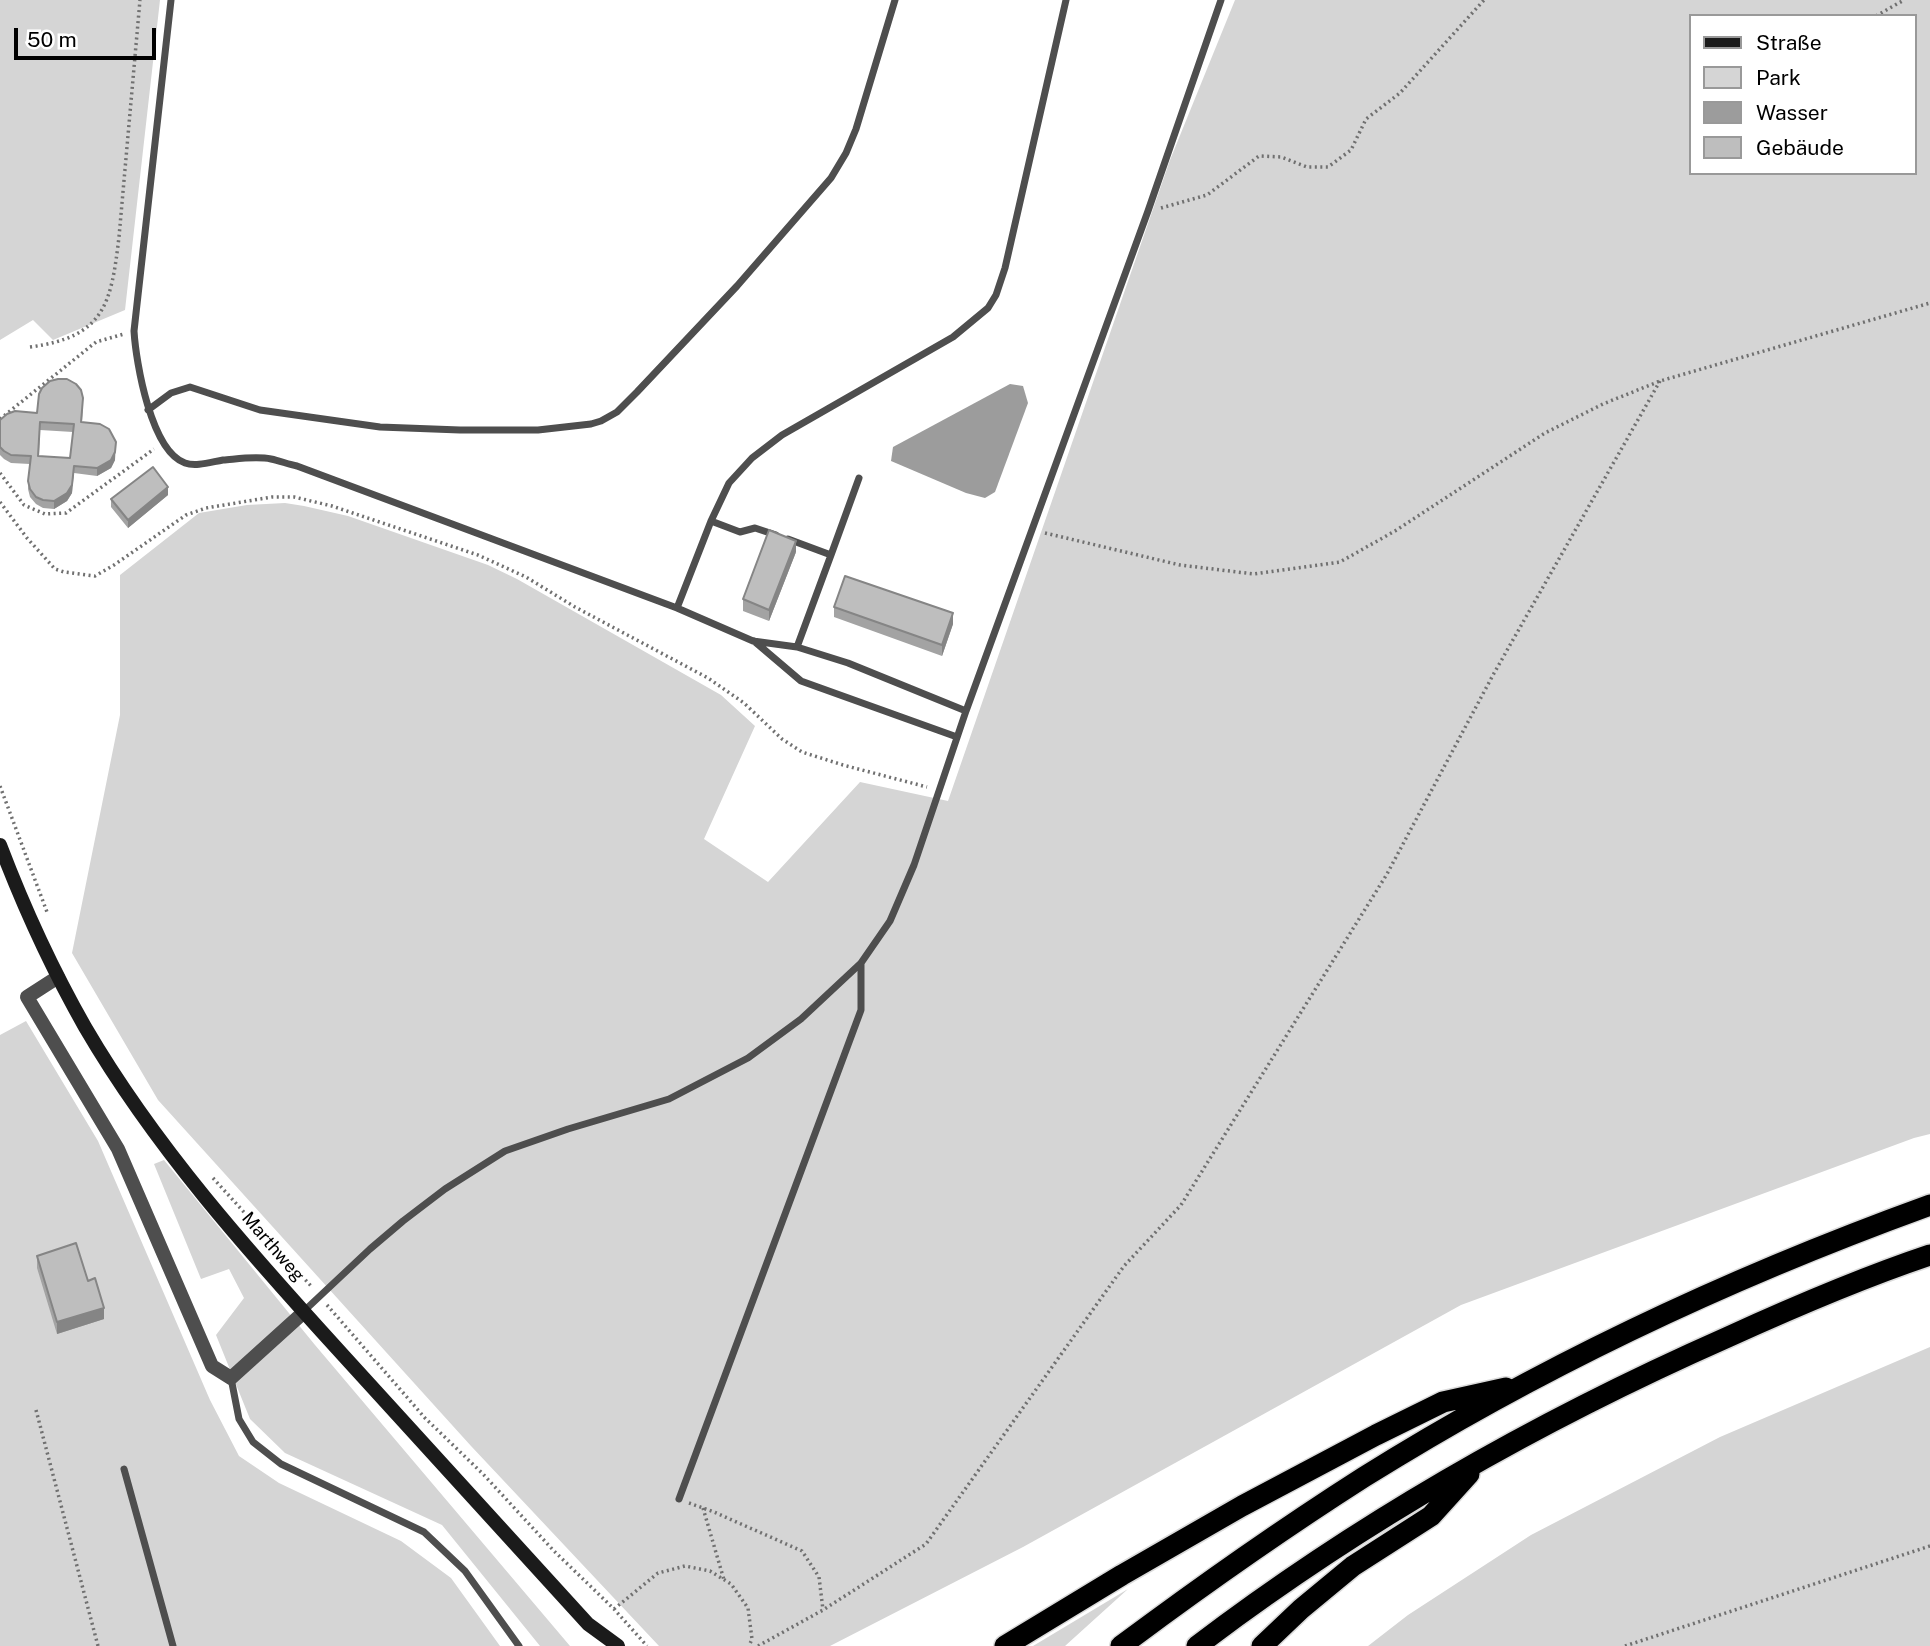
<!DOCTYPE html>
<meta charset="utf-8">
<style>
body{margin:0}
#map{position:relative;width:1930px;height:1646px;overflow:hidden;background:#fff;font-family:"Public Sans",sans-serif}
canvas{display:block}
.legend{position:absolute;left:1689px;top:14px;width:228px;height:161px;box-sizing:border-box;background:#fff;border:2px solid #999;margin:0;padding:9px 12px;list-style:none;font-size:21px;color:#000}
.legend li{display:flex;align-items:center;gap:14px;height:35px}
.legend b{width:35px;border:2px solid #999}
.scale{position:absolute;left:14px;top:28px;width:142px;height:32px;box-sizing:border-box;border:4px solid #000;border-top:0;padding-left:9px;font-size:21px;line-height:24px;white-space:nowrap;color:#000;-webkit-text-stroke:5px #fff;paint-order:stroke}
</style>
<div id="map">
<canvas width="1930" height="1646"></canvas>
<ul class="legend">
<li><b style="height:9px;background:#1b1b1b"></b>Straße</li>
<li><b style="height:19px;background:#d5d5d5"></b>Park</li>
<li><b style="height:19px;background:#9c9c9c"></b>Wasser</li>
<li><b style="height:19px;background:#bebebe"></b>Gebäude</li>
</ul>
<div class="scale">50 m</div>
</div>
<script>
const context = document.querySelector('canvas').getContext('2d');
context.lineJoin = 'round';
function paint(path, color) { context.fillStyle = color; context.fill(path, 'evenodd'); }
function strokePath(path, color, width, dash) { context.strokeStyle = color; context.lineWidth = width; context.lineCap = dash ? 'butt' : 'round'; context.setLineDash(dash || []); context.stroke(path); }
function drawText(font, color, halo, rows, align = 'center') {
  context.font = font + ' "Public Sans",sans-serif'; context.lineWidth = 6; context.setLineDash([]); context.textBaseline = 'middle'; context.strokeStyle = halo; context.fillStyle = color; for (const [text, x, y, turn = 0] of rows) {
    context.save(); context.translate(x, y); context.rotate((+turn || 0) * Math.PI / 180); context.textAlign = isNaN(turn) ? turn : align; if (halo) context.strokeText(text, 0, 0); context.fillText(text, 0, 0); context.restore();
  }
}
const green = new Path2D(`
 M0,0H160L125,310L53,340L33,320L0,340Z
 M1235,0H1930V1134L1914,1138L1461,1305L1023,1547L830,1646H659L471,1446L158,1100L72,953L120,715V575L199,513L247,505L285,503L304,506L348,516L488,565L517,579L721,695L755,726L704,839L768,882L860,782L948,801L1170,160ZM1690,16H1914V173H1690Z
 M26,1021L98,1141L210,1400L239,1456L279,1483L401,1541L451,1578L500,1646H0V1035Z
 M164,1160L315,1345L570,1646H540L442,1525L285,1453L250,1419L216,1335L244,1298L229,1269L201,1279L154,1164Z
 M1930,1347V1646H1368L1408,1615L1531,1535L1720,1437Z
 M1128,1589L1065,1646H1033Z`);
const water = new Path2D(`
 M1010,384L1023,386L1028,403L995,492L985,498L966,493L891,461L893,447Z`);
const path = new Path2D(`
 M1876,16L1904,0
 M1161,208L1207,195L1259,156L1281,157L1307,167H1328L1351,150L1366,119L1400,93L1484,0
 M30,347C105,337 111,304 119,237L140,0
 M0,419L96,342L124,334
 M0,473L24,505L45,514L66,513L154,449
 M0,502L27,538L55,569L64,572L95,576L114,565L186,515L206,508L272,497H294L332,506L478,555L526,577L575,607L708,678L744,703L782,739L802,752L843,765L927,787
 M1045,533L1180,565L1254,574L1340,562L1395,531L1545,433L1603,404L1660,381L1930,303
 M0,786L47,912
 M213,1178L311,1286
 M327,1305L425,1418L483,1474L554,1551L614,1609L647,1646
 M36,1410L98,1646
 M689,1503L714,1512L802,1551L819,1577L823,1610
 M703,1508L724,1580
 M614,1609L658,1573L685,1566L710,1571L731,1584L748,1608L752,1639L749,1646
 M758,1646L823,1610L926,1544L1124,1266L1181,1205L1387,874L1493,675L1660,381
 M1625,1646L1930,1546`);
const service = new Path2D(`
 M171,0L134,331C136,363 151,451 185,463C196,467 211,462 223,460C237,459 256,456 271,459C280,461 288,464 297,466L677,608L753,641L797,647L848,663L966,711
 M148,410L171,393L190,387L260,410L380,427L460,430H538L591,424L601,421L617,412L637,392L737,286L831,178L846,153L856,129L895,0
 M711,521L740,532L755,528L776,535
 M788,539L831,555L797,647
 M831,555L859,478
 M677,608L711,521L729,483L752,458L782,435L953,337L988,308L996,295L1005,268L1066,0
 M754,641L801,681L957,737
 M304,1311L370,1249L403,1221L445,1189L505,1151L568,1129L669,1099L748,1058L801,1019L861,963L890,921L914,865L966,711L1148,211L1221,0
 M231,1378L239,1419L253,1442L281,1464L424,1532L465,1571L519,1646
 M124,1469L173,1646
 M679,1499L861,1010V963`);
const minor = new Path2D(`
 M58,977L27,997L118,1149L212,1366L231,1378L304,1312`);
const secondary = new Path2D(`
 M0,845C24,908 52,969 85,1027C155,1147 249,1252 342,1354C424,1444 506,1534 588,1624L618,1646`);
const motorway = new Path2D(`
 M1005,1646L1122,1575L1242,1506L1376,1435L1443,1402L1506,1388
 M1121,1646C1200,1587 1281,1530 1364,1477C1541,1366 1734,1276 1930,1205
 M1197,1646C1360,1522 1540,1420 1728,1337C1794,1307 1861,1278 1930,1255
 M1262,1646L1301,1609L1353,1566L1431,1516L1469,1474`);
const wall = new Path2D(`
 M83,406L82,422L115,460L111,468L97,476L74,473L72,493L67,501L54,509L43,508L36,504L30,497L28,489L30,464L11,463L4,459L0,455V420ZM40,430L73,432L70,458L39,456Z
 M168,495L128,528L111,507V499Z
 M796,552L769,621L743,611V599Z
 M834,607L953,624L942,656L834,617Z
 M37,1256L88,1281L104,1319L57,1334L37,1268Z`);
const shadedWall = new Path2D(`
 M116,442L115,460L111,468L97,476V468Z
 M74,466L72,493L67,501L54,509V501Z
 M168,487V495L128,528V520Z
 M796,541V552L769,621V610Z
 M953,613V624L942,656V645Z
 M104,1308V1319L57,1334V1322Z`);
const building = new Path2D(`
 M58,379H67L76,384L81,390L83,398L81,422L100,424L109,429L116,442L115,452L111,460L97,468L74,466L72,485L67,493L54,501L43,500L36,497L30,489L28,481L31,456L11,455L4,451L0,447V420L7,414L15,411L37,413L39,394L42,388L50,381ZM40,422L74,424L70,458L38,456Z
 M153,467L168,487L128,520L111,499Z
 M769,530L796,541L769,610L743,599Z
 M845,576L953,613L942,645L834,607Z
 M76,1243L88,1281L95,1278L104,1308L57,1322L37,1256Z`);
const streetNames = [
 ["Marthweg",273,1247,49]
];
paint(green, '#d5d5d5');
paint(water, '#9c9c9c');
strokePath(motorway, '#dbdbdb', 24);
strokePath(path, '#707070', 3.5, [2, 3.5]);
strokePath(service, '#4e4e4e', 7);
strokePath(minor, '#4e4e4e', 14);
strokePath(secondary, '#1b1b1b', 14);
strokePath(motorway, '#000', 21);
paint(wall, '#a3a3a3');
paint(shadedWall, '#858585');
paint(building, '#bebebe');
strokePath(building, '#858585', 2);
drawText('18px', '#000', '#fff', streetNames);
</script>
